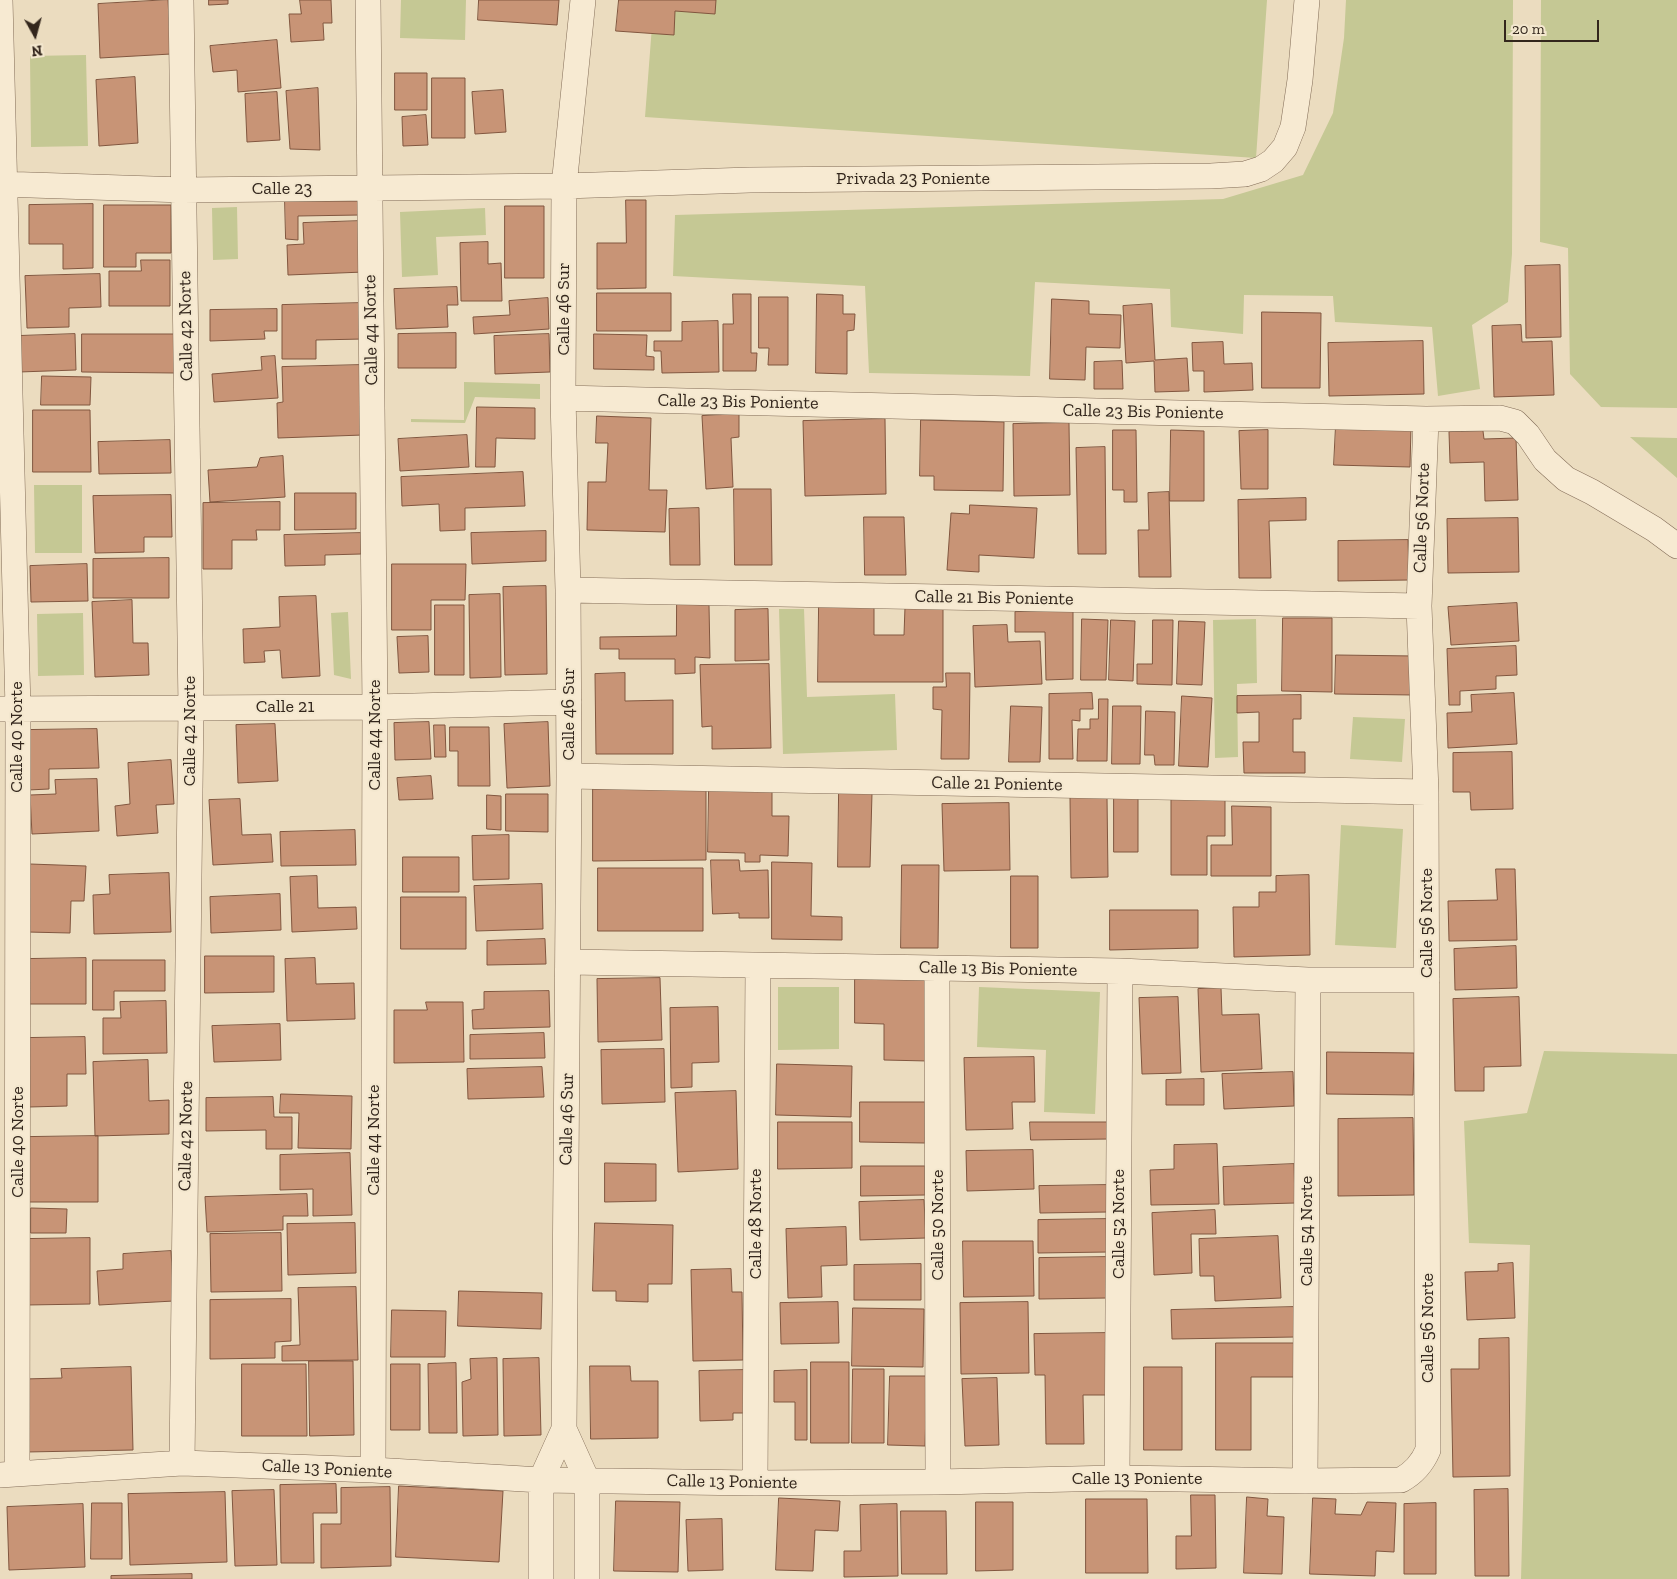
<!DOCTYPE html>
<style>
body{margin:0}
#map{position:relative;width:1677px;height:1579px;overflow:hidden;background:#ebdcbf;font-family:"Zilla Slab",serif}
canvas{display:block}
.north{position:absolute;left:10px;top:10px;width:50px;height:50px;-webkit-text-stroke:4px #f3e7ce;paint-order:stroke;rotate:173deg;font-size:14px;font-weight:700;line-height:20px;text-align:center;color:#33261c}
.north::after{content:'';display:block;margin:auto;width:18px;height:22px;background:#33261c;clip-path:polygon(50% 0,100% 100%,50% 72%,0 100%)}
.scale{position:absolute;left:1504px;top:20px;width:95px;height:22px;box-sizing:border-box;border:2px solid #33261c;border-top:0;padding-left:6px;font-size:15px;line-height:18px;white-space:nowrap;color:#33261c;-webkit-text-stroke:4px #f3e7ce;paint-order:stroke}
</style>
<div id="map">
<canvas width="1677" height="1579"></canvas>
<div class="north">N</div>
<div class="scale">20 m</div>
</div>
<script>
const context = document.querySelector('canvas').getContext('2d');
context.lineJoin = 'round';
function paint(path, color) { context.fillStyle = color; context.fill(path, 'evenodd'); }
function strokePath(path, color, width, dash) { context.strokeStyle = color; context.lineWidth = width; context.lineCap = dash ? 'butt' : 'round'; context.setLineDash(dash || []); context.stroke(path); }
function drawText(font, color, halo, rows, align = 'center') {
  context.font = font + ' "Zilla Slab",serif'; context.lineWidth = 4; context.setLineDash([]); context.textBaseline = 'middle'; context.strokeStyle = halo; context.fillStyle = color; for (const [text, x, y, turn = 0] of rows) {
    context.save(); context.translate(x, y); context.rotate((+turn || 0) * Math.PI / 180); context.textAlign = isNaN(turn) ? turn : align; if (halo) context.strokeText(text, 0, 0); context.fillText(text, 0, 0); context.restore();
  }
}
const green = new Path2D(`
 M401,0H466L465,40L400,38Z
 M654,0H1267L1256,158L645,117Z
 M1346,0H1513L1512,254L1508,302L1472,325L1480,389L1438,396L1432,327L1335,322L1333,296L1244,295L1243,334L1171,327L1170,289L1035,282L1030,376L869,373L865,286L673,276L675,215L1223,199L1303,175L1333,113L1344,38Z
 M1541,0H1677V408L1601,407L1570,374L1568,248L1540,242Z
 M86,55L88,146L31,147L30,56Z
 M237,207L238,259L213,260L212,208Z
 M485,208L486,235L436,237L438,275L402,277L400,212Z
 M464,382L540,384V399L475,397L465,423L411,422V419L464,420Z
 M1630,437L1677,438V478Z
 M34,485H82V553H35Z
 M779,609H804L807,697L895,694L897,750L783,754Z
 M348,612L351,679L334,675L331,613Z
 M83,613L84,675L38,676L37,614Z
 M1256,619L1257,683L1237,684L1238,757L1215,758L1213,620Z
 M1353,717L1405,719L1402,762L1350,759Z
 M1341,825L1403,829L1396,948L1335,945Z
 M778,987H839V1049L778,1050Z
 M979,987L1100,992L1095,1114L1044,1112L1046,1050L977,1047Z
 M1544,1051L1677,1054V1579H1521L1530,1245L1469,1243L1464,1121L1527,1113Z`);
const building = new Path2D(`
 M168,0L171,54L100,58L98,4Z
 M209,0H228V4L209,5Z
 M300,0H331L332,23H323L324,40L291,42L289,14H301Z
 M479,0H559L557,25L478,20Z
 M619,0H716L715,14L675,11L674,35L616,31Z
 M277,40L281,88L238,92L237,70L213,72L210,46Z
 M395,73H427V110H395Z
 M135,77L138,143L99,146L96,80Z
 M432,78H465V138H432Z
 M318,88L320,150L290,149L286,91Z
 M503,90L506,132L475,134L472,92Z
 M277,92L280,140L247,142L245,94Z
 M426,115L428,145L403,146L402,117Z
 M626,200H646V288L597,289V243H626Z
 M285,201H360V215L298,216V240L286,239Z
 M93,204V268L63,269V244H29V205Z
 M104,205H171V253H136V267H104Z
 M505,206H544V278H505Z
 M361,221L364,272L288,275L287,245L304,244L303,223Z
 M488,242V264L501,263L502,301H461L460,243Z
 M141,260H170V306H109V271H141Z
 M1560,265L1561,337L1526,338L1525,266Z
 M100,274L101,307L69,308V327L27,328L25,276Z
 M457,287L458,305H447L448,327L396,329L394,289Z
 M597,293H671V331H597Z
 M733,294H751V353H757L756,371H723V324H733Z
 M817,294L843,295V314H855L854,330L847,331V374L816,373Z
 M759,297H788V365H768L769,348H759Z
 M548,298L549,329L474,334L473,317L510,315L509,301Z
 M1052,299L1089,301V314L1121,315L1120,348L1086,347L1085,380L1050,379Z
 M362,303L363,339L316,340V359H282V305Z
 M1152,304L1155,360L1187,358L1189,391L1155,392L1154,361L1126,363L1123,306Z
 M277,309V331H264L265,339L210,341V310Z
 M1262,312L1321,313L1320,388H1262Z
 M718,321L719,372L662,373L661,351H654V341H682V322Z
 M1521,325L1522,342L1552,341L1554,395L1494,397L1492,326Z
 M456,333V368H398V334Z
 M75,334L76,370L19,372L18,336Z
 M82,334H175V373L82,372Z
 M549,334L550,372L495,374L494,336Z
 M594,334L647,335L646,356L654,357V370L594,369Z
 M1423,341L1424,394L1329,396L1328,343Z
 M1223,342L1224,364L1252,363L1253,390L1204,392V371H1193L1192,343Z
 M275,356L278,398L214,402L212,374L262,370L261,357Z
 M1122,361L1123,389H1094V362Z
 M361,365L363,435L278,438L277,403L283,402L282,367Z
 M42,376L91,377L90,405H41Z
 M477,407L535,408V439L496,438L495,467H476Z
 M33,410H90L91,472H33Z
 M739,414V437L731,438L733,487L706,489L702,416Z
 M597,416L651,418L649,490H667L665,532L587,530L588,482H606L608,443H596Z
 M885,419L886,494L805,496L803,421Z
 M921,420L1004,422L1003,491L934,490V476H920Z
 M1069,423L1070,495L1014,496L1013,424Z
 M1336,425L1411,426L1410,467L1334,465Z
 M1113,430H1136L1137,502H1124V490H1113Z
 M1171,430L1204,431V501H1170Z
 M1268,430V489H1241L1239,431Z
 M1483,431L1484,439L1516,438L1518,500L1485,501L1484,462L1450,463L1449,432Z
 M467,435L469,467L400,471L398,439Z
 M170,440L171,473L99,474L98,442Z
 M1105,447L1106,554H1078L1076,448Z
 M283,456L285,497L210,502L208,470L257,467L260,458Z
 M523,472L525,506L465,508V530L440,531L439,504L402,506L401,477Z
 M734,489H771L772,565H735Z
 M1169,492L1171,577H1139L1138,530H1149L1148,493Z
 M295,493H356V529L295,530Z
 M171,495L172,537H144V552L95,553L93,496Z
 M1306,498V520L1269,521L1271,578H1239L1238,500Z
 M280,502V530H256L257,540H232V569H203V503Z
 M970,505L1037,508L1034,558L979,555V572L947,570L951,513L969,514Z
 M699,508L700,565H670L669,509Z
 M864,517H904L906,575H865Z
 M1518,518L1519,572L1448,573L1447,519Z
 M546,531V561L472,564L471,533Z
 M361,533V554L325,555V565L285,566L284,535Z
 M1408,540L1409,580L1338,581V541Z
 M169,558V598H93V559Z
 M87,564L88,601L31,602L30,566Z
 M392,564H466L465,600H431V630H392Z
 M546,586L547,674L505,675L503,587Z
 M500,594L501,677L470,678L469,595Z
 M316,596L320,676L282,678L280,650L264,651L265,662L244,663L243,629L280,627L279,597Z
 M132,600L133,643H148L149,675L95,677L92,602Z
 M1517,603L1519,641L1451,645L1448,607Z
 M677,604L709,605L710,658L695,657V673L675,674V659H619V649H600V637L676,636Z
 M435,605H464V675H435Z
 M819,606H874V635H904L905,607H943V682H818Z
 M768,609L769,660L735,661V610Z
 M1073,611V679L1046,680L1045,632H1015V612Z
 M1283,618H1332V692L1282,691Z
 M1082,619L1108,620L1106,680H1081Z
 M1111,620L1135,621L1133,681L1109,680Z
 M1153,620H1173L1172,685L1137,684V664H1152Z
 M1179,621L1205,622L1202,685L1177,684Z
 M1007,625L1008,642L1040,641L1042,684L975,687L973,626Z
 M428,636L429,672L399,673L397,637Z
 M1516,646L1517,675L1496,676V689L1460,691V705H1449L1447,649Z
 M1336,655L1414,656V695L1335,694Z
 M769,664L771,748L712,749V726L702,727L700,665Z
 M625,673V701L673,700V754H596L595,674Z
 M946,673H970L969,759H941L942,710L933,709V687H946Z
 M1092,693L1093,709H1080V721L1072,720L1073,759H1049V694Z
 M1514,693L1517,744L1448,748L1447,713L1472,712L1471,695Z
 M1301,695V719H1293V752H1305V773H1244L1243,742H1259V712L1237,713V696Z
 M1182,696L1212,698L1208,767L1179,766Z
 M1099,699H1108L1107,761H1077L1078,729H1090V719H1098Z
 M1011,706L1042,707L1040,762H1009Z
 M1113,706H1141L1140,764H1112Z
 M1146,711L1175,712L1174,765H1155L1154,755H1145Z
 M429,722L431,759L395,760L394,723Z
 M548,722L550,786L507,788L504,724Z
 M275,724L278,781L238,783L236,725Z
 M434,725H445L446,757H435Z
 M450,727H489L490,786H458V751H450Z
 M97,729L99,768L49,769V789L28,790L26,730Z
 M1512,752L1513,809L1471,810L1470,792H1453V753Z
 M171,760L174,804L156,805L158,833L117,836L115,806L130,804L128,763Z
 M431,776L433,799L399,800L397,778Z
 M97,779L99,831L32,834L30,795L56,794L55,780Z
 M709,788L772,789V816H789L788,856L760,855V862H745V853L708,852Z
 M593,789H706V860L593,861Z
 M839,793H872L870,867H838Z
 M506,794H548V832L506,831Z
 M487,795L501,796V830L487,829Z
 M1107,796L1108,877L1071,878L1070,797Z
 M1114,796H1138V852H1114Z
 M240,799L242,835L271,834L273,862L213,865L209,800Z
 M1225,799V836H1207V875H1171V800Z
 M1009,803L1010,870L944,871L942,804Z
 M1232,806L1271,807V876H1211V845H1232Z
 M355,830L356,865L281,866L280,832Z
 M509,835V879L473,880L472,836Z
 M403,857H459V892H403Z
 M711,860H739L740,871L768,870L769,918H739V913L713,914Z
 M772,862L812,863L811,916L842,917V940L772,939Z
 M30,864L86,866L84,901H71L70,933L27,932Z
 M902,865H939L938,948H901Z
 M598,868H703V931H598Z
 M1496,869H1515L1517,940L1449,941L1448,901L1497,900Z
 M169,873L171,932L94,934L93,895L110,894L109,875Z
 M1309,875L1310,955L1234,957L1233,907H1259V892H1276V876Z
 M317,876L318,908L356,907L357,929L292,932L290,877Z
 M1011,876H1038V948H1011Z
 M542,884L543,929L476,931L474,886Z
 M280,894L281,930L211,933L210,897Z
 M401,897H466V949H401Z
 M1110,910H1198V948L1110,950Z
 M545,939L546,964L487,965V941Z
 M1516,946L1517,988L1455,990L1454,949Z
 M205,956H274V992L205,993Z
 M86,958V1004H27V959Z
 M315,958L316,984L354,983L355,1019L287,1021L285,959Z
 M93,960H165V991H114V1010H93Z
 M660,978L662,1040L598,1042L597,979Z
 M855,979L929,980L928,1061L884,1060V1024L855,1023Z
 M1221,988L1222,1015L1259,1014L1262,1069L1201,1072L1198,989Z
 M549,991L550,1027L473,1029L472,1010L484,1009V992Z
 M1178,997L1181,1073L1142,1074L1139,998Z
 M1519,997L1521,1066L1484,1067V1091H1455L1453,999Z
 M166,1001L167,1053L103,1054V1018H121L120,1002Z
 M426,1002H463L464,1062L394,1063V1010H427Z
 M718,1007L719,1062L692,1063V1087L671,1088L670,1008Z
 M280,1024L281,1060L214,1062L212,1026Z
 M544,1033L545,1058L470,1059V1035Z
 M85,1037L86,1074H67V1106L29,1107L27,1038Z
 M664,1049L665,1102L602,1104L601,1050Z
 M1327,1052L1414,1053L1413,1095L1327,1094Z
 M1034,1057L1035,1102H1012L1013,1129L966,1130L964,1058Z
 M148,1060L149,1101L169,1100V1134L95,1136L93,1062Z
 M777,1064L852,1066L851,1117L776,1115Z
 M542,1067L544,1097L468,1099L467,1069Z
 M1293,1072L1294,1106L1224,1109L1222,1074Z
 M1204,1079V1105H1166V1080Z
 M736,1091L738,1169L678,1172L675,1093Z
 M281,1094L352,1096L351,1149L298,1148L299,1113H280Z
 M273,1097L274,1117H292V1149H266V1130L206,1131V1098Z
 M860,1102H925V1143L860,1142Z
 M1413,1118L1414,1195L1338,1196V1119Z
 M778,1122H852V1168L778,1169Z
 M1030,1122H1109V1139L1031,1140Z
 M98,1136V1202H28V1137Z
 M1217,1144L1219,1204L1151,1205L1150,1170L1174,1169V1145Z
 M1033,1150L1034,1189L967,1191L966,1151Z
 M350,1153L352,1215L313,1216V1189L280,1190V1155Z
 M605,1163L656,1164V1201L605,1202Z
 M1294,1164L1295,1203L1224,1205L1223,1167Z
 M861,1166H925V1195L861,1196Z
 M1107,1185L1108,1212L1040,1213L1039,1186Z
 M307,1194L308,1216H283V1230L207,1232L205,1197Z
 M924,1200L926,1238L860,1240L859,1202Z
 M31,1208L67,1209L66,1233H31Z
 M1215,1210L1216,1234H1191L1192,1273L1154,1275L1152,1213Z
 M1108,1219L1109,1252L1038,1253V1220Z
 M355,1223L356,1273L288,1275L287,1224Z
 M595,1223L673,1225L672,1284H648V1302L616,1301V1291H593Z
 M846,1227L847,1265L821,1266L822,1297L788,1298L786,1229Z
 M281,1233L282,1291L211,1292L210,1234Z
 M1278,1236L1281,1298L1215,1301L1214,1276H1200L1199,1239Z
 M90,1238V1304L26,1305V1239Z
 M963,1241H1033L1034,1296L964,1297Z
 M171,1251L174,1301L99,1305L97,1271L123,1269V1254Z
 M1107,1257V1298L1039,1299V1258Z
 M1513,1263L1515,1318L1467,1320L1465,1272L1498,1271V1264Z
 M921,1264V1300H854V1265Z
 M731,1269L732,1292H742L743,1360L693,1361L691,1270Z
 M356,1287L358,1360L282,1361V1346L300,1345L298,1288Z
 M459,1291L542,1293L541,1329L458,1326Z
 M291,1299V1341L275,1342V1358L210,1359V1300Z
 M838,1302L839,1343L781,1344L780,1303Z
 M1028,1302L1029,1373L961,1374L960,1303Z
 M1294,1307L1295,1337L1172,1339L1171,1310Z
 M853,1308L924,1309L923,1367L852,1366Z
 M392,1310L446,1311L445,1357H391Z
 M1108,1333L1109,1395H1083L1084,1444H1046L1045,1375H1035L1034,1334Z
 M1509,1338L1510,1476L1453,1477L1451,1369H1479V1339Z
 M1216,1343H1296L1297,1377H1251V1450H1216Z
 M497,1358L498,1435L463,1436L462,1382L471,1379L470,1359Z
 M539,1358L541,1435L504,1436L503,1359Z
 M309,1361H353L354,1435L310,1436Z
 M811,1362H849V1443H811Z
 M456,1363L457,1433H429L428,1364Z
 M242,1364H306L307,1436H242Z
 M391,1364H420V1430H391Z
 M590,1366H630L631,1381H658V1438L591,1439Z
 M131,1367L133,1450L26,1452L24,1379L62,1378L61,1369Z
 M1144,1367H1182V1450H1144Z
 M853,1369H884V1443H852Z
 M745,1370L746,1413H733V1420L700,1421L699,1371Z
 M807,1370V1440H795V1402H774V1371Z
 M890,1376H927L925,1446L888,1445Z
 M997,1378L999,1445L965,1446L962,1379Z
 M336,1484L337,1513H313L314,1563H281L280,1485Z
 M399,1486L503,1491L499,1562L396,1557Z
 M390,1487L391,1566L321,1568V1524H341V1488Z
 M1508,1489L1509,1576H1475L1474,1490Z
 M274,1490L277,1565L235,1566L232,1491Z
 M225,1492L227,1562L130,1565L128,1494Z
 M1191,1495H1215L1216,1568L1176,1569V1536H1191Z
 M1247,1497L1268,1499L1267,1516L1284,1517L1282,1574L1244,1573Z
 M779,1498L840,1501L838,1531L815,1530L813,1571L776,1570Z
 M1313,1498L1336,1499L1335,1514L1361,1515L1367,1502L1396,1503L1394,1552L1376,1551L1375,1576L1310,1574Z
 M1086,1499H1147L1148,1573H1086Z
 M616,1501L680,1502L678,1572L614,1571Z
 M976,1502H1013V1570L976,1571Z
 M92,1503H122V1559H91Z
 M1436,1503V1574H1404V1504Z
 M83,1504L85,1567L9,1570L7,1507Z
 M897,1504L898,1576L844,1577V1551H861L860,1505Z
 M901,1511H946L947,1574H902Z
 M722,1519L723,1570L688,1571L686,1520Z
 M192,1574V1579H111V1576Z`);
const street = new Path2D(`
 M0,0L18,709L17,1474
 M181,0L191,707L182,1463
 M368,0L375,707L373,1470
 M0,184L184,190L564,186L750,180L1211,176L1245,174L1261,169L1273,161L1285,147L1293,127L1300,80L1307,0
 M563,398L1426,419L1500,418L1515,422L1528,435L1545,460L1566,479L1592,492L1654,529L1677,546
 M568,590L1419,606
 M0,709L375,707L569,702
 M569,776L1426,792
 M569,962L1120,971L1308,980H1427
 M937,969L938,1482
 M564,1429L587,1480V1579
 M0,1475L182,1463L373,1470L541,1480L755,1483L938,1482L1117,1478L1305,1481L1401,1480C1414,1473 1422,1464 1428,1450L1426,792L1419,606L1426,419
 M1117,1478L1120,971
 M1305,1481L1308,980
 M755,1483L758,966
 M541,1579V1480L564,1429L569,776L568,590L563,398L564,186L583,0`);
const streetNames = [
 ["Privada 23 Poniente",913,179],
 ["Calle 23",282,189],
 ["Calle 46 Sur",564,309,-90],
 ["Calle 42 Norte",186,326,-91],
 ["Calle 44 Norte",371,330,-91],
 ["Calle 23 Bis Poniente",738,402,1],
 ["Calle 23 Bis Poniente",1143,412,1],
 ["Calle 56 Norte",1422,518,-88],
 ["Calle 21 Bis Poniente",994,598,1],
 ["Calle 21",285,707],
 ["Calle 46 Sur",569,714,-90],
 ["Calle 42 Norte",190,731,-90],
 ["Calle 44 Norte",375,735,-90],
 ["Calle 40 Norte",17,737,-90],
 ["Calle 21 Poniente",997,784,1],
 ["Calle 56 Norte",1427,923,-90],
 ["Calle 13 Bis Poniente",998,969,1],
 ["Calle 46 Sur",567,1119,-89],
 ["Calle 42 Norte",186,1136,-89],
 ["Calle 44 Norte",374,1140,-90],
 ["Calle 40 Norte",18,1142,-90],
 ["Calle 48 Norte",756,1224,-90],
 ["Calle 52 Norte",1119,1224,-90],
 ["Calle 50 Norte",938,1225,-90],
 ["Calle 54 Norte",1307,1231,-90],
 ["Calle 56 Norte",1428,1328,-90],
 ["Calle 13 Poniente",327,1469,3],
 ["Calle 13 Poniente",1137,1479],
 ["Calle 13 Poniente",732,1482,1]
];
paint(green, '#c5c894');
paint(building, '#c89476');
strokePath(building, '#81563f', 1);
strokePath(street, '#836d58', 26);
strokePath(street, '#f7ead2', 25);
drawText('18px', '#33261c', '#f3e7ce', streetNames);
</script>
